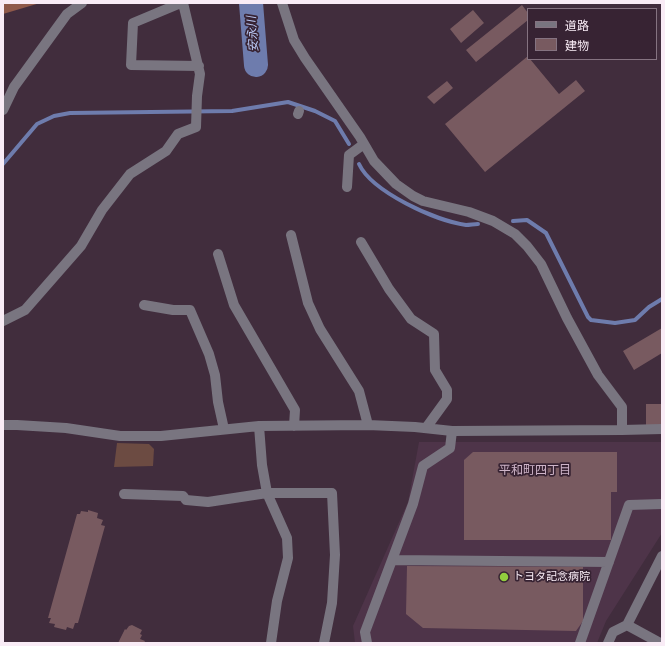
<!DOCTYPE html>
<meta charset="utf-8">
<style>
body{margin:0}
#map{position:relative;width:665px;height:646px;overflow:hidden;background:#412d3d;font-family:Cabin,"Noto Sans JP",sans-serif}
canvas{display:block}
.frame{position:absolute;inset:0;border:4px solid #f9ecf6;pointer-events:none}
.legend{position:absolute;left:527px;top:8px;width:130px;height:52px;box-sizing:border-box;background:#372333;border:1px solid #857381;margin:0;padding:5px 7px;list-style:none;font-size:12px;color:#f9ecf6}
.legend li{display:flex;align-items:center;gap:8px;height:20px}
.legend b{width:20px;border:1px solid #857381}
</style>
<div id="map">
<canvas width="665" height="646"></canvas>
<div class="frame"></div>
<ul class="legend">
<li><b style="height:5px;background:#797580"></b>道路</li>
<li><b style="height:11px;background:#785a60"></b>建物</li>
</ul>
</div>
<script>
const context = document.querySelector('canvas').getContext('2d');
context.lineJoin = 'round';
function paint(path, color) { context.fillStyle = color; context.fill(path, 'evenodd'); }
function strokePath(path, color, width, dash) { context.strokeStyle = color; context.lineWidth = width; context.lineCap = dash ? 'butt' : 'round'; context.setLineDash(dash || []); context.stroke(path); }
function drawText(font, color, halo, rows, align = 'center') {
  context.font = font + ' Cabin,"Noto Sans JP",sans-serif'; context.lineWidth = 3.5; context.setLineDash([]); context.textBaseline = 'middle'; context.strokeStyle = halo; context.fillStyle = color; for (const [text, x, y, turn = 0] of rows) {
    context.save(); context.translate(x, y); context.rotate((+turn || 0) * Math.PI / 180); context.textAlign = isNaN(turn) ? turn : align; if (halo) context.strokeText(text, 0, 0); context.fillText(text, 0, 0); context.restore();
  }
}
const built = new Path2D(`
 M419,442H662V533L606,621L597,643H355L353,626L408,502Z`);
const green = new Path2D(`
 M117,443L149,444L154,449L153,466L114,467Z`);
const forest = new Path2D(`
 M3,3H40L3,14Z`);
const stream = new Path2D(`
 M3,164L37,124L54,116L70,113L232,111L288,102L315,111L335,121L349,144
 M359,164C372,192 436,221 466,225C470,225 474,224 478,224
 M513,221L527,220L546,233L588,317L591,320L615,323L635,320L649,307L662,299`);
const river = new Path2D(`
 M251,3L256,65`);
const building = new Path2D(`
 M522,5L528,13V20L476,62L466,50Z
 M473,10L484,23L461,43L450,29Z
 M528,56V59H530L559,94L576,80L585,91L485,172L445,124Z
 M447,81L453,88L434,104L427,97Z
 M662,328V353L634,370L623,351Z
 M646,404H662V425H646Z
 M473,452H617V492H611V540H464V460Z
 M88,510L98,513L97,518L103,520L101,525L105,526L78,623H75L73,629L67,627L66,630L54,627L55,624L49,623L51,618H48L77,514H80L81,511L88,512Z
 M407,566L583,567V621L576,631L423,628L406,614Z
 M132,625L142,630L140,634L142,635L140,639L145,641L144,643H118L125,629L126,630L129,626Z`);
const minor = new Path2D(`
 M181,3L133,23L131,65L199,66
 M282,3L294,40L305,58L360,137L374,161L396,184L413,196L423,201L469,212L493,221L515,234L527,246L541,264L567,318L598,375L622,407V430
 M3,110L14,87L67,14L82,3
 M298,114L299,111
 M347,187L349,155L364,144
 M291,235L308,303L320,329L359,391L368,425
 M361,242L389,289L411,319L434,334L435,370L447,390V399L426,428
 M218,254L234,305L295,410L294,426
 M144,305L173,310H190L209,354L215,375L218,402L224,429
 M3,321L25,310L81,246L102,210L130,174L166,151L178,134L196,127L197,96L200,74L183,3
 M3,425H17L66,428L120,436H161L259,426L368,425L415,427L452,431L622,430L662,429
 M124,494L183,496L186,500L208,502L267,493L262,465L259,426
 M392,560L609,562
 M627,625L660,643
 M271,643L277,601L288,558L287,538L267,493H332L335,555L332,603L324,643
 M367,643L365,632L413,504L423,466L450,448L452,431
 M580,643L629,505L662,504
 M608,643L613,632L627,625L662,556`);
const markers = [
 [504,577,5,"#92cd3e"]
];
const poiNames = [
 ["トヨタ記念病院",513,577]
];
const waterNames = [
 ["安永川",253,34,-94]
];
const neighbourhoodNames = [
 ["平和町四丁目",535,470]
];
paint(built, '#4e3449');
paint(green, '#6c4b42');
paint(forest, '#8f594a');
strokePath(stream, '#6e7cad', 4);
strokePath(river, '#6e7cad', 24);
paint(building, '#785a60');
strokePath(minor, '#797580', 10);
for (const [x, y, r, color] of markers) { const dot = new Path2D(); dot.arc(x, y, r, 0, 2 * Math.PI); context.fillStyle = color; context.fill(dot); strokePath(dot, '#372333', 1.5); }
drawText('11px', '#f9ecf6', '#372333', poiNames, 'left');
drawText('italic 12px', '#bac8f4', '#372333', waterNames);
drawText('12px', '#cfb5c9', '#372333', neighbourhoodNames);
</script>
